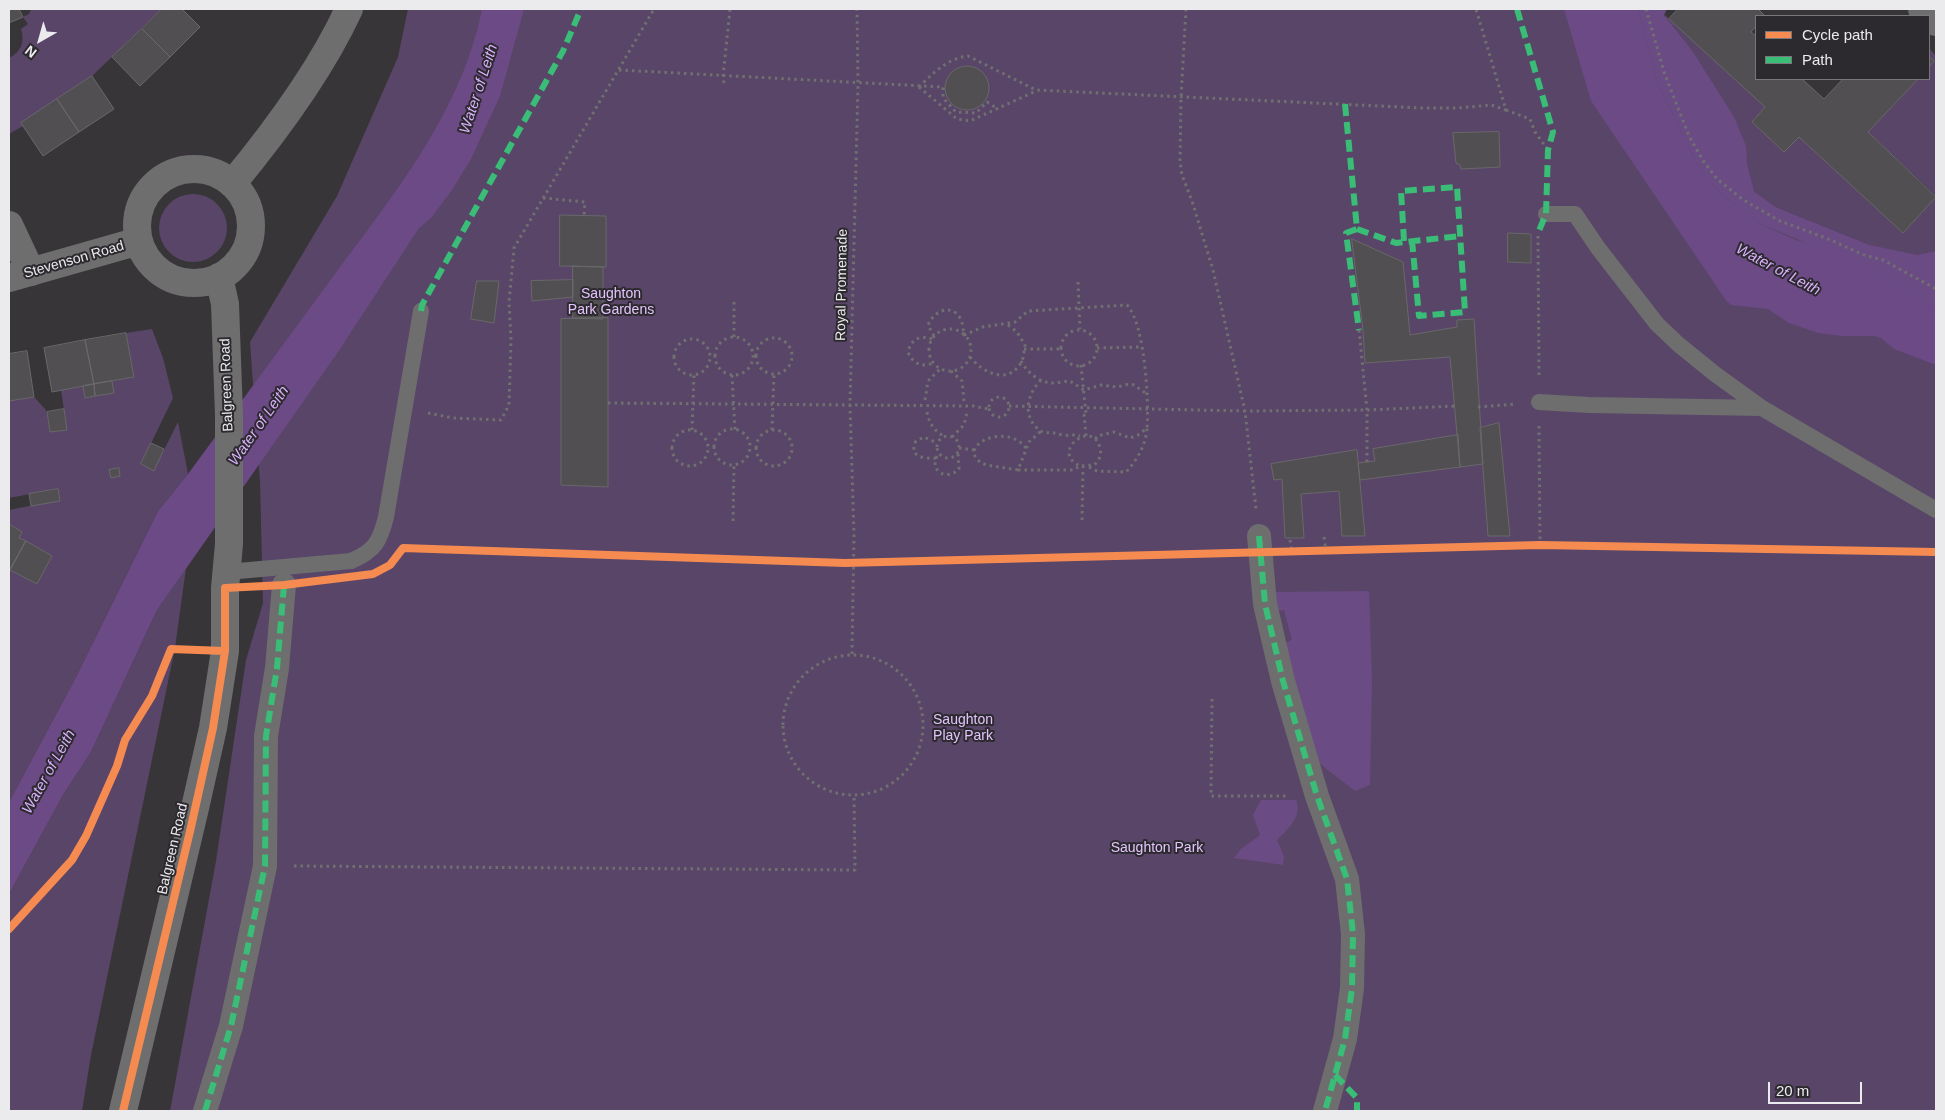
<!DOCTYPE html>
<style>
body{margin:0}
#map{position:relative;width:1945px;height:1120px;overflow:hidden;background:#373538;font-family:Arial,sans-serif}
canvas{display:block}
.frame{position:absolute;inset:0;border:10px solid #ebeaed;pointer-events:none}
.legend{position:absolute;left:1755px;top:15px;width:175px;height:65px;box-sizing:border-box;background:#2d2a2f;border:1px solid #79777b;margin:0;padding:6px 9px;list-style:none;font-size:15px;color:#ebeaed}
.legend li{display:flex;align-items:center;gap:10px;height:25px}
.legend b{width:25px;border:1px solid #79777b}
.north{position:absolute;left:15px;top:15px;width:50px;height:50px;-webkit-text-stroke:4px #2d2a2f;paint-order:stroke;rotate:218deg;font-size:14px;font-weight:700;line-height:20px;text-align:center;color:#ebeaed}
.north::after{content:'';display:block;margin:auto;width:18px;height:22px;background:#ebeaed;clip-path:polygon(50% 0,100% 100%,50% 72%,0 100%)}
.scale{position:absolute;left:1768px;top:1082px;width:94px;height:22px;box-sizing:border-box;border:2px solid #ebeaed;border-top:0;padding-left:6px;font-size:15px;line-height:18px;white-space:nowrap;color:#ebeaed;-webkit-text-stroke:4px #2d2a2f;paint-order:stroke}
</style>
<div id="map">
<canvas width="1945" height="1120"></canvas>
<div class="frame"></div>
<ul class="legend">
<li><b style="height:6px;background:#f68b52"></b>Cycle path</li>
<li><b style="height:6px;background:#3abd76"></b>Path</li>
</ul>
<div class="north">N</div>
<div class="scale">20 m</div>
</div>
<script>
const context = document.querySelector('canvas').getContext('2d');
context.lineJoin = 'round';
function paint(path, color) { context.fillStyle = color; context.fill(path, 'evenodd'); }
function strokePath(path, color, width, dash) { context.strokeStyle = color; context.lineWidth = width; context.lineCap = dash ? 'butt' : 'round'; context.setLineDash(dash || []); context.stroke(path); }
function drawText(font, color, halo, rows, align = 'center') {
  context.font = font + ' Arial,sans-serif'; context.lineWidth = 4; context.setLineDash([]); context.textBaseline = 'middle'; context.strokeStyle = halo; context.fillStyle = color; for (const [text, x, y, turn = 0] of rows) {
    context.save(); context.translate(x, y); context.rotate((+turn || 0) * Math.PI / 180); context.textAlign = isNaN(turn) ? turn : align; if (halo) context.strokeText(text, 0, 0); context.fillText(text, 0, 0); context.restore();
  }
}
const green = new Path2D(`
 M31,9H162L92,76L22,123L23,126L9,134V58C21,52 25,42 21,29L28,24L23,17L29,14Z
 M408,9H1646L1717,179L1936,289V1111H170L216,861L246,660L263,603L260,482L250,342L337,196L398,57Z
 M1664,14L1765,107L1752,122L1784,152L1799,137L1903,233L1936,197V277L1870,245L1776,207L1754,191Z
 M1929,48L1936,56V196L1868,132L1918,79H1929V67L1933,61L1929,57Z
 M159 228a34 34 0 1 1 68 0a34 34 0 1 1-68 0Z
 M152,329L163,358L173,398L141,464L154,470L178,422L188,474L158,511L74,681L9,802V572L10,570L37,584L52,556L19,538L22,532L9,524V510L59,500L57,489L9,498V401L34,397L46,410L50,432L67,430L61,390L83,386L85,398L114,393L112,381L134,377L126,333Z
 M186,568L175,648L91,1055L82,1111H9V894L63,795L91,752L157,610Z`);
const forest = new Path2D(`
 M1638,9H1667L1664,15L1693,52L1734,117L1746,146L1747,164L1754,191L1776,207L1870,245L1917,255L1936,251V309L1812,245L1760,224L1717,190L1698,166L1658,84Z
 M1369,591L1372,679L1370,785L1355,791L1315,760L1283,644L1292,640L1284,610L1278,611L1274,592Z
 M1261,800H1296C1303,816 1287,830 1277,840L1284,856L1283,865L1234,858L1241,849L1260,835L1253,815Z`);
const water = new Path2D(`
 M482,9H524L500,96L471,159L452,190L431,218L419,228L338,352L157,610L91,752L63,795L9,894V802L74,681L158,511L188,474C236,409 284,343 332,278C393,196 462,111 482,9Z
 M1564,9H1638L1658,84L1698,166L1717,190L1760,224L1796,240L1843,251L1936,309V365L1894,349L1881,338L1875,336H1843L1818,333L1789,323L1768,309L1731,305L1725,299L1591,101Z`);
const building = new Path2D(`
 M9,9H19L23,17L9,23Z
 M162,9H182L200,27L170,57L142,29Z
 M1678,9H1758L1765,16H1756V26L1751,32L1756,36V79H1802L1824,99L1843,79H1918L1868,132L1936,197L1903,233L1799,137L1784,152L1752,122L1765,107L1669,19Z
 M142,29L170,57L140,86L112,57Z
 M1929,57L1934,61L1929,67Z
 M945 88a22 22 0 1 1 44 0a22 22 0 1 1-44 0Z
 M92,76L114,109L79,132L57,99Z
 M57,99L79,132L43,156L21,123Z
 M1499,132L1500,167L1461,169L1460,165L1456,163L1453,133Z
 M560,215L606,216V267L560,266Z
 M1508,233L1531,234V263L1508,262Z
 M1352,239L1403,262L1410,335L1457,327V320L1474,319L1483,464L1460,467L1450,357L1365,363L1363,330Z
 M573,266L603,267V319L573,318Z
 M573,280V297L532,301L531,281Z
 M477,281H499L494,323L471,319Z
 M608,318V487L561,485V319Z
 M126,333L134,377L94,384L85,340Z
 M85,340L94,384L52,392L44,348Z
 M27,351L34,397L9,401V354Z
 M112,381L114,393L95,396L94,384Z
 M94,384L95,396L85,398L83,386Z
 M64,409L67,430L50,432L47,412Z
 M1499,423L1510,536H1488L1480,428Z
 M1458,435L1460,467L1360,480L1358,463L1375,461L1373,449Z
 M151,443L164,449L154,471L141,464Z
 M1357,450L1365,536H1342L1339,491L1301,494L1304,538H1285L1282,479L1274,480L1271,464Z
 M119,468L120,476L111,478L109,470Z
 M58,489L60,501L31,506L29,494Z
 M9,524L22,532L19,538L26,541L9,572Z
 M26,541L52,556L37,584L10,570Z`);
const path = new Path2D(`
 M1186,9L1181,98L1180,162L1182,175L1192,201L1213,270L1245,411L1367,410L1455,406
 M1646,9L1664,72L1689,136L1704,162L1717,179L1742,199L1780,221L1826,238L1864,255L1883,260L1936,289
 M619,70L943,87V98L956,112L976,113L987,102L998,109
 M724,83L723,77L730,9
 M919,87C933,73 948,58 968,56L1036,90L1422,108H1458L1491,105L1506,110L1476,9
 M919,87L957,119L970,121L1036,91
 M1506,110L1530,119L1535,132L1548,150
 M543,198L585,202L584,215
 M1538,236L1539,377
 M1078,282L1080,329
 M734,302V338
 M929 350a21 21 0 1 1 42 0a21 21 0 1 1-42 0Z
 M1359,330L1367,410V462
 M1061 348a18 18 0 1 1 36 0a18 18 0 1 1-36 0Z
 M934,336L928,325C934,311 951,303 960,318C963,323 963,329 964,335L983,327L1015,322L1028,311L1127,305C1145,324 1149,401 1147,428L1138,435L1130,438L1114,432L1097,436L1095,440
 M715 356a19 19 0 1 1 38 0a19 19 0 1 1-38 0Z
 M756 356a18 18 0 1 1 36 0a18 18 0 1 1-36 0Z
 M932,339C920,335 911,339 908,352C912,363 922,368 933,363
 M674 357a18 18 0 1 1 36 0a18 18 0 1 1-36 0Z
 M1097,348L1141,347
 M1024,349H1061
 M970,357C983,373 1009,386 1022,361C1024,356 1024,350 1025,345L1017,332L1008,325
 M1021,361C1027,372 1040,384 1054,383C1059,383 1065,381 1070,381L1084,390L1101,385L1117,387L1129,384L1134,385L1147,394
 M1081,365L1086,414
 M951,371L962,381L964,401
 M732,375L735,430
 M1041,380C1025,396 1022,421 1044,433C1052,432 1055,433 1062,435C1068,436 1074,434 1080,436
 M989 407a10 10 0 1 1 20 0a10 10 0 1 1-20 0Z
 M925,400L928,381L940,369
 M608,403L974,406L988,409
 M1009,406L1245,411L1256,509
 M1478,407L1516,404
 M927,412C929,423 934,431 944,436
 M428,413L453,418L501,420L509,405L511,339L509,302L514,248L654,9
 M1084,414L1086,436
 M1539,426L1540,545
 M714 447a18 18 0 1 1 36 0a18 18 0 1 1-36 0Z
 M692,430L694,375
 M772,430L774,374
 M756 448a18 18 0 1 1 36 0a18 18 0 1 1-36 0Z
 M672 448a18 18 0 1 1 36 0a18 18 0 1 1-36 0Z
 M937 447a11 11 0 1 1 22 0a11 11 0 1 1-22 0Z
 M952,437L964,425L967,412
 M959,448L974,450
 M1026,448C1005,420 950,449 986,465L1018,470L1029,442L1041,431
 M937,456C929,472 948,481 959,469L958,454
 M936,458C924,459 908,457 916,441L924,437L937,443
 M1089,467L1097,471L1126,472C1137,460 1146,445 1147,428
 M1018,470H1073L1080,466L1094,465C1099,461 1102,455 1100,448C1093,418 1049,452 1080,466
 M1082,520L1083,467
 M733,521L734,465
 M1324,537L1326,551
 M1290,540L1292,552
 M852,654L854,535L850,405L858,84L857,9
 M783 725a70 70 0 1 1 140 0a70 70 0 1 1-140 0Z
 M1212,699L1211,796H1289
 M294,866L855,870L854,795`);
const service = new Path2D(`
 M1546,214H1575L1598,248L1657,324L1678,344L1715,374L1762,408L1936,510
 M1539,402L1589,405L1762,408
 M227,572L351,561C375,551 380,541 386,517L421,311`);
const pedestrian = new Path2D(`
 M1259,536L1265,604L1283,681L1317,796L1347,879L1353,934L1352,988L1345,1039L1325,1111
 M205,1111L231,1026L265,866L266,736L277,668L284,585`);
const minor = new Path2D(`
 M1922,9L1936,22
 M9,225L31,272`);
const tertiary = new Path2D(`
 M137 226a57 57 0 1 1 114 0a57 57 0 1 1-114 0Z
 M232,184C275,132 321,70 349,9
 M9,278L139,241
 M123,1111L195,808L213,728L225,651V588L229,544V415L225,304L219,277`);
const quiet = new Path2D(`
 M1517,9L1553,132L1548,150L1546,214L1538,233
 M1345,104L1357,229L1346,233L1359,330
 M1357,229L1396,243L1460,236
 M1404,241L1401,191L1457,187L1465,312L1419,316L1412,240
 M421,311L422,305L563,51L581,9
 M1259,536L1265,604L1283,681L1317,796L1347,879L1353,934L1352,988L1345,1039L1325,1111
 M1335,1075L1357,1098V1111
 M205,1111L231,1026L265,866L266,736L277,668L284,585`);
const cycleway = new Path2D(`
 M9,929L72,860L86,836L117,766L125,740L152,696L171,649L225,651
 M123,1111L191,827L213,728L225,651V588L284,585L373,574L390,565L403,548L845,563L1540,545L1936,552`);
const streetNames = [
 ["Stevenson Road",74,260,-16],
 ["Royal Promenade",842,285,-89],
 ["Balgreen Road",227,385,-92],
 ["Balgreen Road",173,849,-77]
];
const parkNames = [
 ["Saughton",611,294],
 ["Park Gardens",611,310],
 ["Saughton",963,720],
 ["Play Park",963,736],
 ["Saughton Park",1157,848]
];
const waterNames = [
 ["Water of Leith",479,89,-72],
 ["Water of Leith",1778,270,28],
 ["Water of Leith",259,426,-55],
 ["Water of Leith",49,772,-61]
];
paint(green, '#594568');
paint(forest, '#6b4b84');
paint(water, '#6c4a86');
paint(building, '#514f51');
strokePath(building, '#69686a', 1);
strokePath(path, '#707071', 3, [2.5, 4]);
strokePath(service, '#6e6e6f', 16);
strokePath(pedestrian, '#6e6e6f', 24);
strokePath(minor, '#6e6e6f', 28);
strokePath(tertiary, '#6e6e6f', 28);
strokePath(quiet, '#3abd76', 6, [12, 6]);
strokePath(cycleway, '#f68b52', 8);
drawText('14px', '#ebeaed', '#2d2a2f', streetNames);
drawText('14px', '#e2c4fc', '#2d2a2f', parkNames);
drawText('italic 15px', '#d9b1fc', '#2d2a2f', waterNames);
</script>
